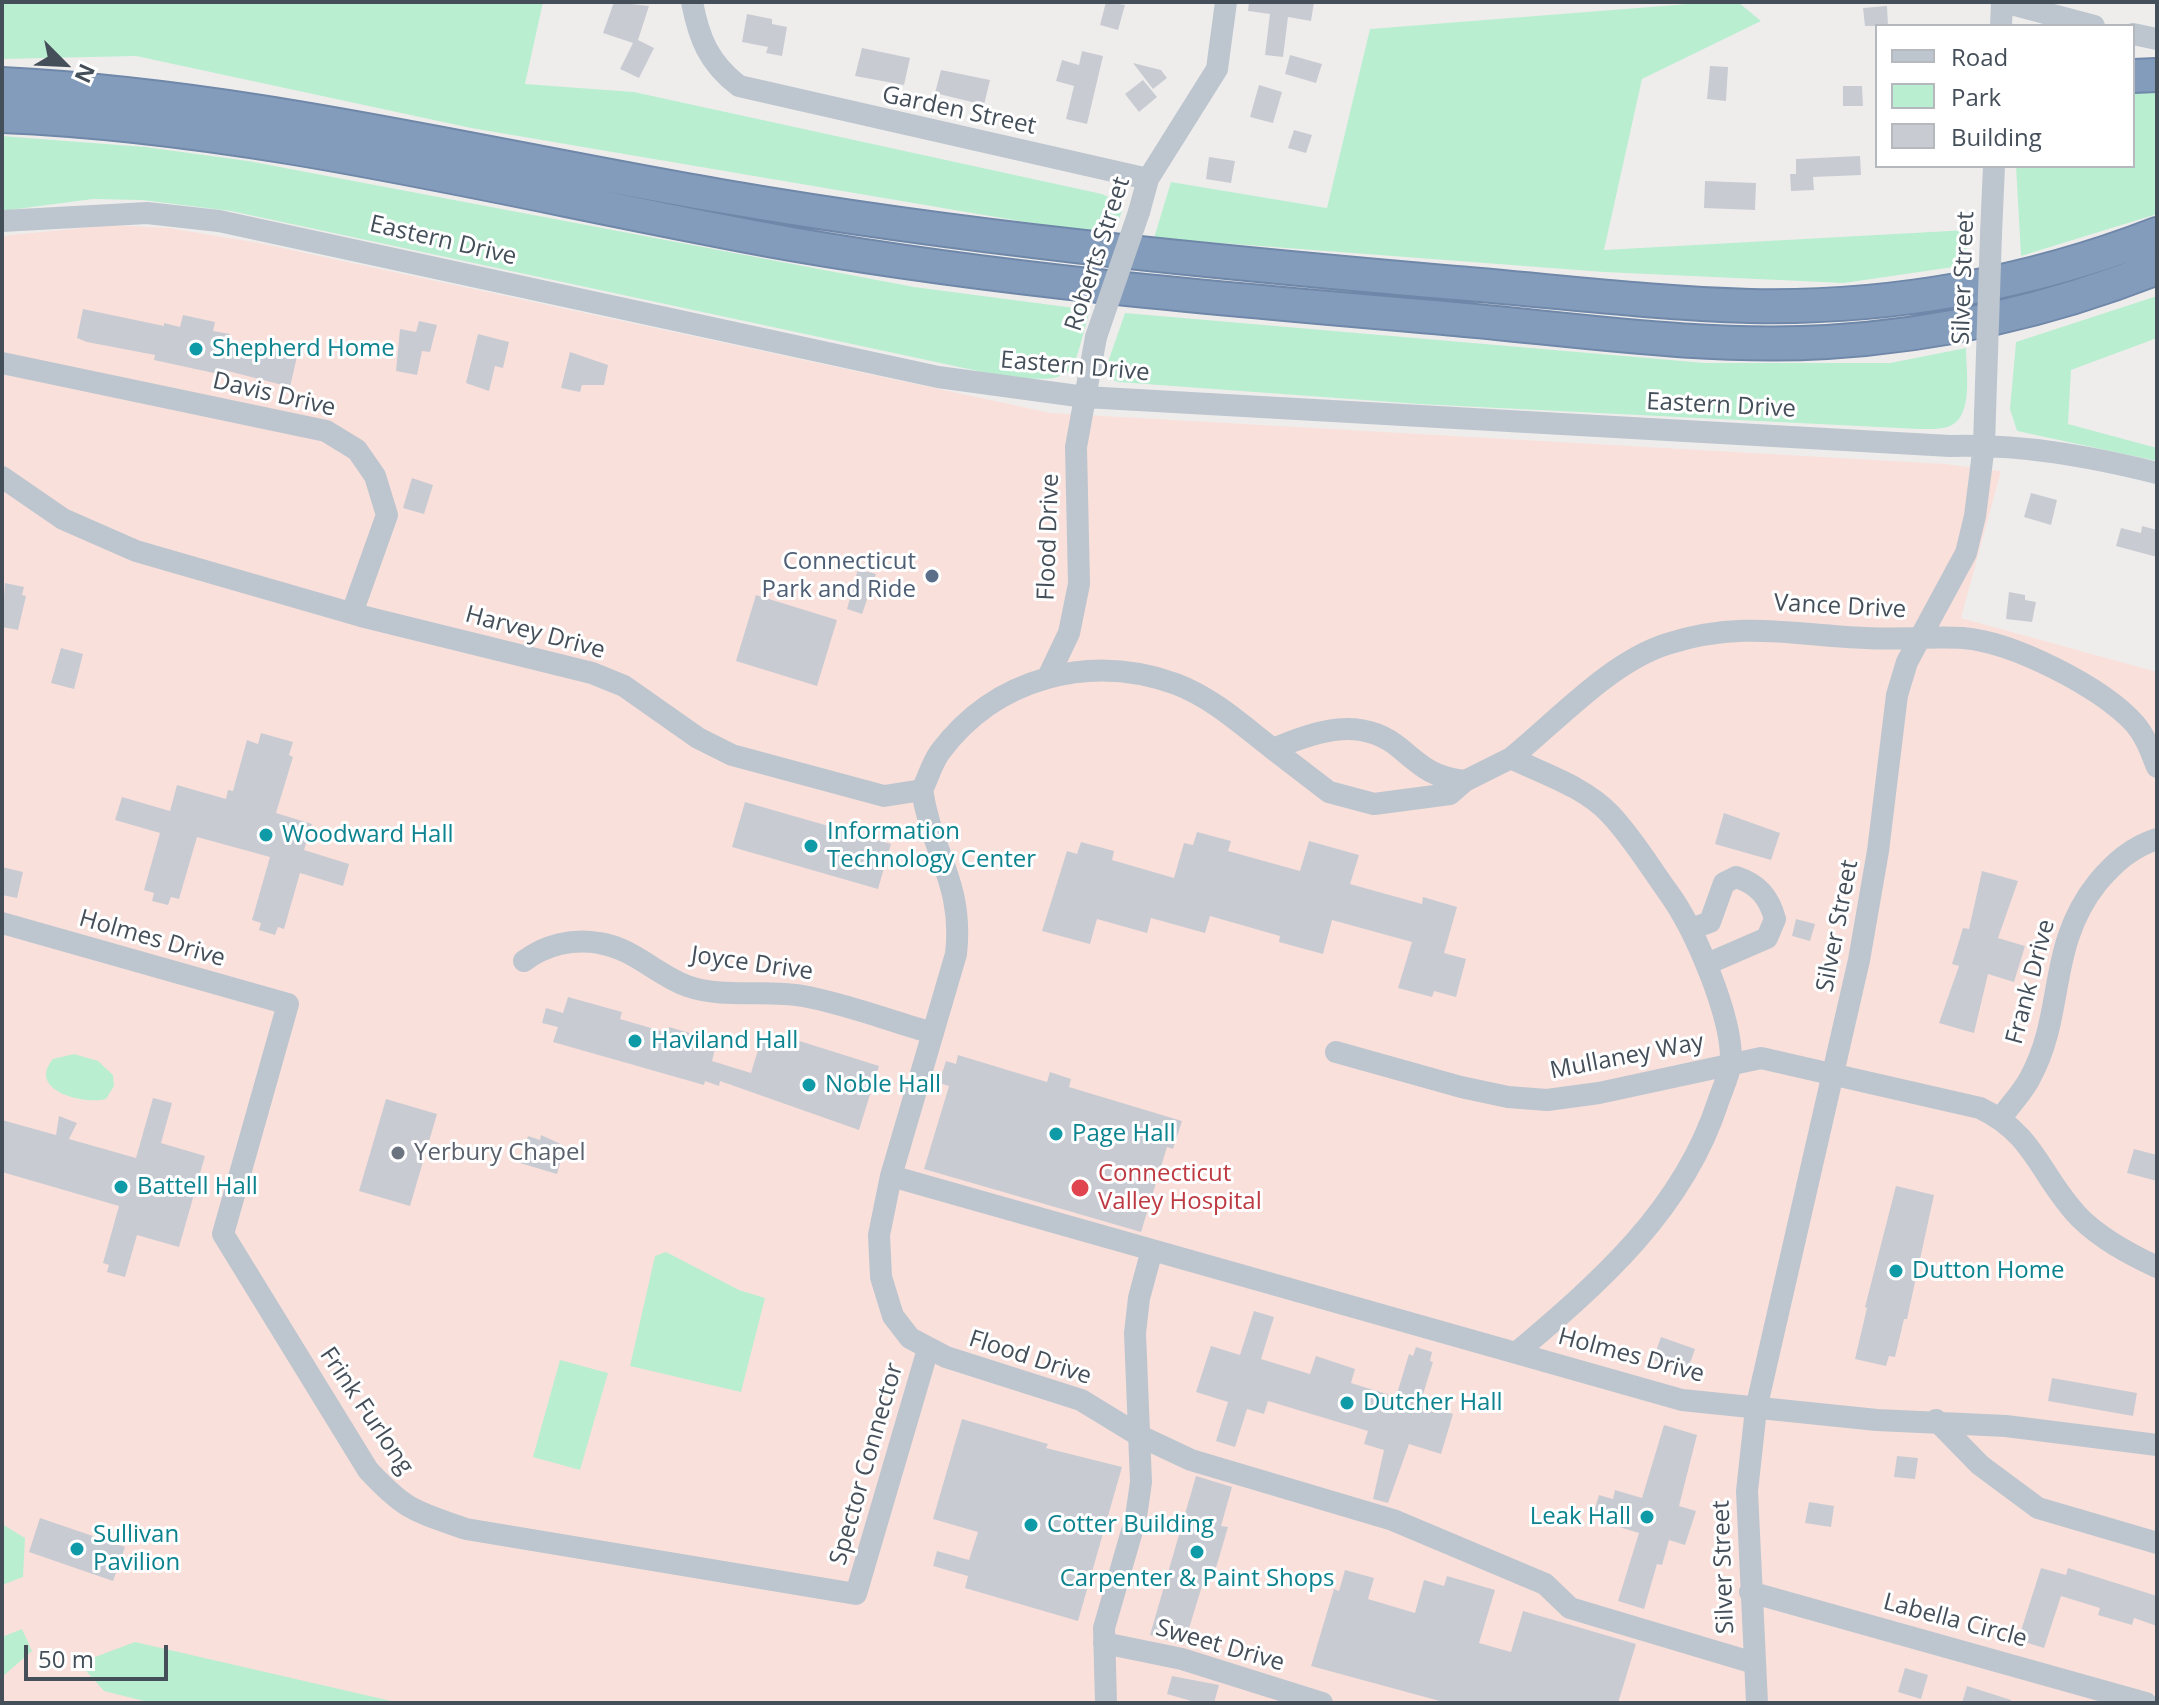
<!DOCTYPE html>
<style>
body{margin:0}
#map{position:relative;width:2159px;height:1705px;overflow:hidden;background:#efedec;font-family:"Open Sans",sans-serif}
canvas{display:block}
.frame{position:absolute;inset:0;border:4px solid #454f5a;pointer-events:none}
.legend{position:absolute;left:1875px;top:24px;width:260px;height:144px;box-sizing:border-box;background:#fff;border:2px solid #b5b9bd;margin:0;padding:10px 14px;list-style:none;font-size:24px;color:#454f5a}
.legend li{display:flex;align-items:center;gap:16px;height:40px}
.legend b{width:40px;border:2px solid #b5b9bd}
.north{position:absolute;left:24px;top:24px;width:80px;height:80px;-webkit-text-stroke:6px #fff;paint-order:stroke;rotate:114deg;font-size:22px;font-weight:700;line-height:32px;text-align:center;color:#454f5a}
.north::after{content:'';display:block;margin:auto;width:28px;height:36px;background:#454f5a;clip-path:polygon(50% 0,100% 100%,50% 72%,0 100%)}
.scale{position:absolute;left:24px;top:1645px;width:144px;height:36px;box-sizing:border-box;border:4px solid #454f5a;border-top:0;padding-left:10px;font-size:24px;line-height:28px;white-space:nowrap;color:#454f5a;-webkit-text-stroke:6px #fff;paint-order:stroke}
</style>
<div id="map">
<canvas width="2159" height="1705"></canvas>
<div class="frame"></div>
<ul class="legend">
<li><b style="height:10px;background:#bdc6cf"></b>Road</li>
<li><b style="height:22px;background:#baeed1"></b>Park</li>
<li><b style="height:22px;background:#c9cbd3"></b>Building</li>
</ul>
<div class="north">N</div>
<div class="scale">50 m</div>
</div>
<script>
const context = document.querySelector('canvas').getContext('2d');
context.lineJoin = 'round';
function paint(path, color) { context.fillStyle = color; context.fill(path, 'evenodd'); }
function strokePath(path, color, width, dash) { context.strokeStyle = color; context.lineWidth = width; context.lineCap = dash ? 'butt' : 'round'; context.setLineDash(dash || []); context.stroke(path); }
function drawText(font, color, halo, rows, align = 'center') {
  context.font = font + ' "Open Sans",sans-serif'; context.lineWidth = 6; context.setLineDash([]); context.textBaseline = 'middle'; context.strokeStyle = halo; context.fillStyle = color; for (const [text, x, y, turn = 0] of rows) {
    context.save(); context.translate(x, y); context.rotate((+turn || 0) * Math.PI / 180); context.textAlign = isNaN(turn) ? turn : align; if (halo) context.strokeText(text, 0, 0); context.fillText(text, 0, 0); context.restore();
  }
}
const medical = new Path2D(`
 M111,225L169,228L259,243L1051,413L1945,464L2001,471L1961,618L2157,672V1703H2V236Z`);
const green = new Path2D(`
 M2,2H543L525,84L634,92L1102,194L1124,204L1116,229L1102,235L471,128L136,56L2,59Z
 M1714,2H1738L1761,21L1642,79L1604,250L1967,230V265L1844,283L1604,272L1154,238L1171,182L1327,208L1370,29Z
 M2133,88L2157,89V214L2021,256L2016,166H2133Z
 M2,136L145,147L248,161L914,287L1090,310C1070,378 1080,383 1006,377L231,211L142,200L93,199L2,211Z
 M2157,296V338L2071,370L2068,424L2157,448V461L2017,431L2010,409L2016,342Z
 M1125,313L1705,363H1890L1966,348C1966,369 1974,416 1950,426C1941,430 1928,429 1918,429L1419,404L1118,382L1109,378L1106,368Z
 M74,1054L98,1061L113,1075L114,1086L106,1099C85,1105 26,1091 53,1059Z
 M666,1252L739,1290L765,1298L741,1392L630,1366L655,1256Z
 M560,1360L608,1373L580,1470L533,1457Z
 M2,1524L25,1538L23,1577L2,1585Z
 M22,1629L32,1651L2,1677V1637Z
 M135,1642L400,1703H152L104,1691L79,1663Z`);
const building = new Path2D(`
 M614,2L649,6L638,40L654,48L639,78L620,69L633,43L603,33Z
 M1106,2L1125,5L1118,30L1100,25Z
 M1249,2H1314L1311,21L1288,17L1283,57L1265,55L1270,14L1248,11Z
 M1887,6L1888,26H1865L1863,8Z
 M747,14L772,19V24L787,27L782,56L766,53L768,47L742,42Z
 M862,48L910,58L904,85L855,76Z
 M1082,51L1103,56L1087,124L1066,119L1074,86L1056,81L1062,60L1079,65Z
 M1290,55L1322,64L1316,83L1285,74Z
 M1133,63L1161,70L1167,78L1153,89Z
 M1710,66L1728,67L1726,101L1707,99Z
 M941,70L990,80L984,105L935,93Z
 M1143,80L1157,97L1139,112L1125,94Z
 M1259,85L1282,92L1273,123L1250,117Z
 M1843,86H1862L1863,106H1843Z
 M1294,130L1312,135L1306,153L1288,148Z
 M1860,156L1861,175L1813,177L1814,190L1791,191L1790,174H1796V159Z
 M1209,157L1235,161L1231,183L1206,179Z
 M1705,181L1756,183L1755,210L1704,208Z
 M83,309L164,326V323L180,327L183,315L215,322L213,331L230,334L228,341L298,352L290,387L224,370L223,375L154,360L155,355L87,342L77,338Z
 M419,321L437,325L430,352L422,351L417,375L396,371L400,329L416,332Z
 M478,334L509,342L503,368L495,366L489,391L466,383Z
 M570,352L608,365L604,385H582L580,392L561,388Z
 M412,478L433,485L424,514L403,508Z
 M2031,493L2057,500L2051,525L2024,517Z
 M2142,526L2157,530V557L2116,546L2121,528L2141,533Z
 M858,569L876,574L862,614L847,609Z
 M5,583L24,587L22,595L26,596L18,630L2,627Z
 M2009,592L2025,595V600L2036,602L2032,622L2006,619Z
 M756,595L837,620L817,686L736,661Z
 M61,648L83,654L74,689L51,683Z
 M261,733L293,742L289,755L293,757L276,813L312,824L304,850L349,864L343,886L300,873L284,929L278,927L275,935L259,930L261,923L252,920L270,857L197,837L179,899L171,897L168,905L152,901L154,893L144,890L160,833L115,820L122,797L170,811L177,785L226,799L228,790L233,791L247,740L258,744Z
 M745,802L891,844L878,889L732,847Z
 M1724,813L1780,833L1771,860L1715,844Z
 M1197,832L1231,841L1228,851L1300,871L1309,841L1359,855L1350,884L1422,904L1423,897L1457,907L1444,953L1466,959L1456,997L1434,991L1432,997L1398,988L1412,942L1332,920L1323,954L1279,942L1280,936L1210,916L1205,933L1151,918L1147,933L1097,919L1090,944L1042,931L1067,851L1077,854L1081,842L1114,851L1112,860L1174,878L1184,843L1193,845Z
 M2,867L23,872L17,898L2,895Z
 M1982,871L2018,881L1998,938L2025,946L2014,982L1988,974L1974,1033L1939,1023L1959,966L1952,964L1963,928L1969,929Z
 M1796,919L1815,924L1810,941L1792,936Z
 M568,997L622,1012L620,1019L668,1033L669,1027L717,1041L712,1061L751,1073L761,1040L787,1049L790,1038L879,1066L859,1130L720,1081L719,1086L705,1081L704,1085L553,1042L558,1027L542,1023L546,1008L563,1013Z
 M958,1055L1047,1082L1050,1072L1071,1079L1069,1087L1182,1121L1173,1149L1167,1147L1141,1232L924,1169L949,1086L939,1083L946,1061L956,1064Z
 M153,1098L172,1103L161,1143L205,1156L179,1247L137,1235L125,1277L107,1272L109,1265L103,1263L119,1206L2,1172V1120L56,1135L59,1116L77,1123L69,1139L136,1158Z
 M386,1099L437,1114L410,1206L359,1191Z
 M541,1135L565,1146L557,1174L520,1163L528,1136L540,1140Z
 M2134,1149L2157,1155V1181L2127,1173Z
 M1896,1186L1934,1195L1907,1319H1904L1895,1357L1889,1356L1886,1366L1855,1359L1867,1308L1865,1307Z
 M1254,1311L1274,1317L1261,1359L1310,1374L1316,1356L1355,1369L1351,1383L1396,1397L1409,1354L1413,1356L1416,1347L1432,1352L1430,1361L1433,1362L1420,1404L1453,1414L1441,1454L1409,1444L1388,1503L1373,1499L1384,1450L1364,1444L1368,1431L1268,1401L1264,1414L1247,1409L1235,1447L1216,1441L1228,1402L1196,1392L1211,1346L1240,1355Z
 M1661,1337L1695,1349L1687,1372L1653,1360Z
 M2052,1378L2137,1393L2133,1416L2048,1401Z
 M962,1419L1048,1444L1046,1448L1122,1467L1078,1621L965,1588L968,1576L933,1566L937,1551L969,1560L978,1532L933,1519Z
 M1664,1425L1697,1435L1679,1506L1696,1511L1685,1545L1669,1540L1662,1565L1657,1564L1644,1609L1618,1601L1639,1533L1606,1523L1607,1519L1593,1515L1599,1495L1613,1499L1615,1490L1642,1498Z
 M1897,1456L1918,1458L1915,1479L1894,1477Z
 M1196,1476L1232,1487L1221,1526L1228,1527L1213,1578L1205,1576L1184,1645L1150,1635Z
 M1809,1502L1834,1506L1831,1527L1805,1523Z
 M40,1518L125,1547L113,1581L29,1552Z
 M2041,1568L2066,1575L2068,1568L2157,1596V1626L2134,1618L2132,1625L2098,1615L2100,1608L2061,1596L2044,1648L2018,1640Z
 M1345,1570L1374,1578L1368,1599L1415,1613L1424,1580L1444,1586L1447,1576L1495,1590L1479,1643L1511,1652L1523,1611L1636,1644L1618,1703H1447L1311,1666L1334,1589L1339,1591Z
 M1905,1668L1928,1675L1921,1699L1898,1692Z
 M1172,1676L1219,1685L1214,1703H1198L1167,1694Z
 M1967,1686L2011,1700V1703H1962Z`);
const minor = new Path2D(`
 M692,2C699,39 709,63 739,86L1148,179
 M2004,2L2094,26
 M2001,26L2002,2
 M2133,34L2157,39
 M1139,212L1148,179L1217,69L1226,2
 M2,221L147,213L219,221L938,377L1085,397L1950,446C2022,444 2088,456 2157,473
 M1991,234L1994,166
 M2,363L326,431L357,450L375,476L387,515L352,613
 M2,477L63,519L136,551L361,616L592,673L624,686L698,738L732,755L884,796L922,790C928,778 932,763 940,752C996,677 1090,653 1176,684C1213,698 1243,726 1273,749C1316,731 1361,715 1401,749C1423,768 1435,778 1465,781
 M1049,675L1069,633L1079,584L1076,447L1096,337
 M1273,749L1329,792L1374,804L1450,794L1465,781L1511,758C1544,774 1585,787 1610,814C1632,837 1650,867 1668,892C1695,929 1732,1016 1731,1061C1730,1074 1722,1090 1718,1102C1683,1210 1600,1282 1516,1353
 M1511,758C1557,721 1610,662 1667,644C1742,620 1792,635 1866,638C1898,640 1931,636 1963,638C2013,642 2102,687 2135,724C2146,737 2151,752 2157,767
 M922,790C932,854 964,884 956,954L891,1176L879,1235L881,1277L893,1316L910,1338L946,1357L1081,1400L1140,1436L1191,1460L1393,1520L1545,1584L1570,1608L1754,1663
 M2,923L288,1004L223,1234L368,1470C406,1511 415,1511 466,1529L856,1594L928,1349
 M1691,929L1710,922L1724,883L1736,877C1758,884 1769,897 1775,919L1767,938L1707,964
 M524,961C545,945 573,938 599,943C633,948 657,975 687,986C724,999 766,989 803,996C847,1004 890,1021 933,1033
 M1336,1052L1461,1087L1508,1097L1547,1100L1599,1093L1761,1058L1980,1108C2035,1134 2040,1176 2079,1217C2101,1239 2129,1254 2157,1267
 M2001,1118C2010,1105 2023,1092 2030,1078C2066,1012 2046,947 2098,882C2115,862 2132,847 2157,839
 M891,1176L1682,1400L1877,1420L2006,1426L2157,1445
 M1936,1420L1980,1465L2038,1508L2157,1543
 M1750,1592L2146,1703
 M1104,1643L1182,1659L1322,1703
 M1106,1703L1104,1628L1136,1517L1141,1482L1135,1333L1139,1298L1152,1250
 M1757,1703L1747,1491L1756,1409L1859,960L1878,851L1897,695L1907,662L1966,553L1975,516L1984,445L1986,383`);
const highway = new Path2D(`
 M2133,76L2157,75
 M2,84C247,96 485,156 726,197C964,238 1204,261 1444,282C1546,290 1648,303 1750,306C1889,309 2028,284 2157,234
 M2,116C270,127 528,197 791,244C1011,282 1233,300 1455,319C1578,330 1704,349 1827,342C1942,335 2051,310 2157,268`);
const minorBridge = new Path2D(`
 M1096,337L1139,212
 M1986,383L1991,234`);
const markers = [
 [196,349,8,"#0f9aa8"],
 [932,576,8,"#5c6f8a"],
 [266,835,8,"#0f9aa8"],
 [811,846,8,"#0f9aa8"],
 [635,1041,8,"#0f9aa8"],
 [809,1085,8,"#0f9aa8"],
 [1056,1134,8,"#0f9aa8"],
 [398,1153,8,"#6b7280"],
 [121,1187,8,"#0f9aa8"],
 [1080,1188,10,"#e0444e"],
 [1896,1271,8,"#0f9aa8"],
 [1347,1403,8,"#0f9aa8"],
 [1647,1517,8,"#0f9aa8"],
 [1031,1525,8,"#0f9aa8"],
 [77,1549,8,"#0f9aa8"],
 [1197,1552,8,"#0f9aa8"]
];
const streetNames = [
 ["Garden Street",959,111,12],
 ["Eastern Drive",443,241,13],
 ["Roberts Street",1098,254,-72],
 ["Silver Street",1964,278,-88],
 ["Eastern Drive",1075,367,5],
 ["Davis Drive",274,395,13],
 ["Eastern Drive",1721,406,3],
 ["Flood Drive",1049,537,-88],
 ["Vance Drive",1840,607,3],
 ["Harvey Drive",535,633,15],
 ["Silver Street",1838,926,-79],
 ["Holmes Drive",152,939,16],
 ["Joyce Drive",752,964,8],
 ["Frank Drive",2031,982,-75],
 ["Mullaney Way",1627,1057,-11],
 ["Holmes Drive",1631,1356,15],
 ["Flood Drive",1030,1358,18],
 ["Frink Furlong",366,1411,56],
 ["Spector Connector",867,1464,-74],
 ["Silver Street",1724,1567,-92],
 ["Labella Circle",1955,1621,15],
 ["Sweet Drive",1220,1646,16]
];
const cultureNames = [
 ["Shepherd Home",212,349],
 ["Information",827,832],
 ["Technology Center",827,860],
 ["Woodward Hall",282,835],
 ["Haviland Hall",651,1041],
 ["Noble Hall",825,1085],
 ["Page Hall",1072,1134],
 ["Battell Hall",137,1187],
 ["Dutton Home",1912,1271],
 ["Dutcher Hall",1363,1403],
 ["Leak Hall",1631,1517,"right"],
 ["Cotter Building",1047,1525],
 ["Sullivan",93,1535],
 ["Pavilion",93,1563],
 ["Carpenter & Paint Shops",1197,1579,"center"]
];
const serviceNames = [
 ["Connecticut",916,562],
 ["Park and Ride",916,590]
];
const worshipNames = [
 ["Yerbury Chapel",414,1153]
];
const healthNames = [
 ["Connecticut",1098,1174],
 ["Valley Hospital",1098,1202]
];
paint(medical, '#fae0db');
paint(green, '#baeed1');
paint(building, '#c9cbd3');
strokePath(highway, '#6f87a8', 36);
strokePath(minor, '#bdc6cf', 22);
strokePath(highway, '#849cbc', 32);
strokePath(minorBridge, '#bdc6cf', 22);
for (const [x, y, r, color] of markers) { const dot = new Path2D(); dot.arc(x, y, r, 0, 2 * Math.PI); context.fillStyle = color; context.fill(dot); strokePath(dot, '#fff', 3); }
drawText('24px', '#454f5a', '#fff', streetNames);
drawText('24px', '#0d838f', '#fff', cultureNames, 'left');
drawText('24px', '#4e5e75', '#fff', serviceNames, 'right');
drawText('24px', '#5b616d', '#fff', worshipNames, 'left');
drawText('24px', '#be3a42', '#fff', healthNames, 'left');
</script>
